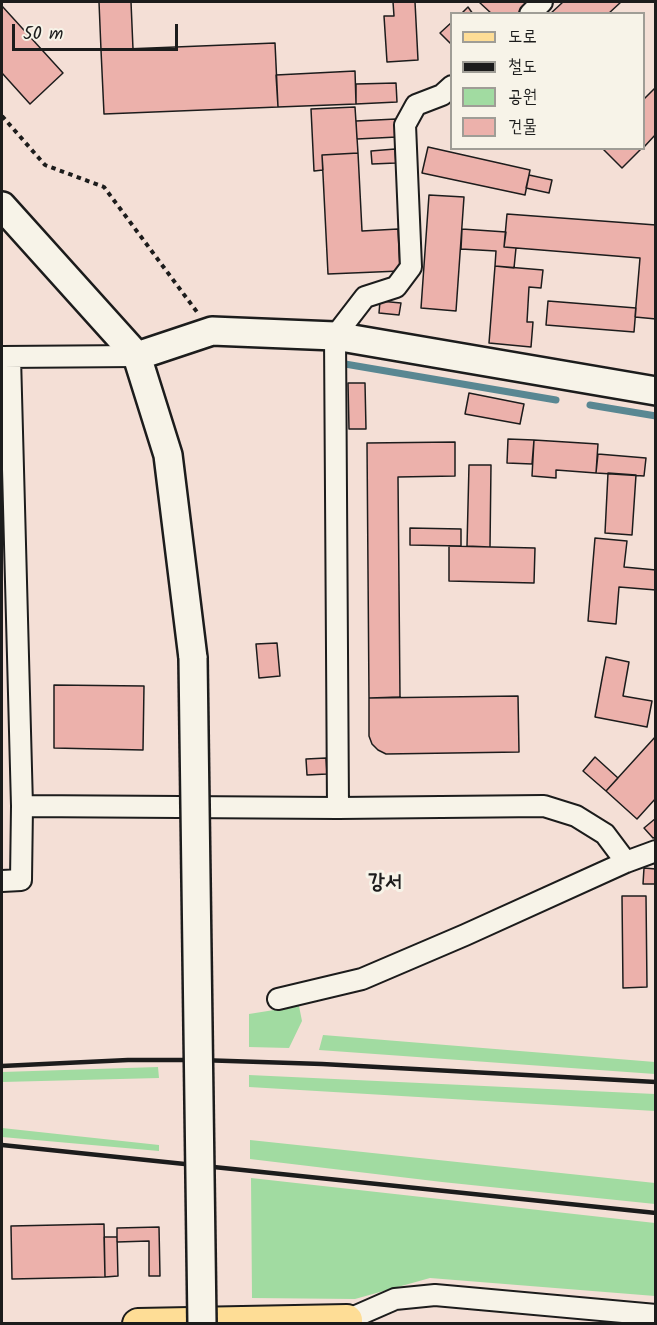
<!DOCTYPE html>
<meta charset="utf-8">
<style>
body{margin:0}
#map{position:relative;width:657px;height:1325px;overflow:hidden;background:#f4dfd6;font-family:Kalam,"Poor Story",sans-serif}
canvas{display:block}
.frame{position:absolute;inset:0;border:3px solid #1c1c1c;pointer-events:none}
.legend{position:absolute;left:450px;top:12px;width:195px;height:138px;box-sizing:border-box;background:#f7f3e8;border:2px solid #9f9d96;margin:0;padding:8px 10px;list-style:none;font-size:18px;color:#1c1c1c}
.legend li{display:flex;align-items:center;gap:12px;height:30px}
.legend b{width:30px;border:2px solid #9f9d96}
.scale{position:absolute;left:12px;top:24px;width:166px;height:27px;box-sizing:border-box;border:3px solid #1c1c1c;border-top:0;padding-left:8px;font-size:18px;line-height:21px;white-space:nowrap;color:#1c1c1c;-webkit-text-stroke:4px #f7f3e8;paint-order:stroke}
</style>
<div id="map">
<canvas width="657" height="1325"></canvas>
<div class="frame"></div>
<ul class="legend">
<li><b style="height:8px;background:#fedd96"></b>도로</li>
<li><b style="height:8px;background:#1c1c1c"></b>철도</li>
<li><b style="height:16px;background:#a1dba1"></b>공원</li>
<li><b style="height:16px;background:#ecb1ab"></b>건물</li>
</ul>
<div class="scale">50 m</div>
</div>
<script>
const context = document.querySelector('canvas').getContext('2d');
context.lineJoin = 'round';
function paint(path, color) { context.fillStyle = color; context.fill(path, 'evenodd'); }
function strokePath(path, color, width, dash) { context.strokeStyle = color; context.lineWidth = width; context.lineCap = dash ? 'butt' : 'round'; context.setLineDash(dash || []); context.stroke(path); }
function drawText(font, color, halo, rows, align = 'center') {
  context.font = font + ' Kalam,"Poor Story",sans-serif'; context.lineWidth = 6; context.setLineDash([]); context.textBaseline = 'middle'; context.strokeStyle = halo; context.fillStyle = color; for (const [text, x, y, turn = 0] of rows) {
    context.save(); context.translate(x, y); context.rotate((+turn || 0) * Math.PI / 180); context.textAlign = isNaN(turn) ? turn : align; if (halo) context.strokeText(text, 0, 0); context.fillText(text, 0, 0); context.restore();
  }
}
const green = new Path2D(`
 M299,1006L302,1021L289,1048L249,1047V1014Z
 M323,1035L655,1062V1074L319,1050Z
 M158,1067L159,1078L2,1082V1072Z
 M249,1075L655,1094V1111L249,1087Z
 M2,1128L159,1145V1151L2,1137Z
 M250,1140L655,1183V1204L442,1182L250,1159Z
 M251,1178L655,1223V1296L430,1278L355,1299L252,1298Z`);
const stream = new Path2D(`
 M345,364L556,400
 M590,405L656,416`);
const building = new Path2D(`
 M99,2H131L133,49L101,50Z
 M393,2H415L418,60L387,62L384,16H394Z
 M479,2H532L521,14H492Z
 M563,2H621L608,14H550Z
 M2,6L63,73L30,104L2,73Z
 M468,7L473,14H461Z
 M452,22V45L440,33Z
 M275,43L278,107L104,114L101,50Z
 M355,71L356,104L278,107L276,75Z
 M396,83L397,102L356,104V84Z
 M656,87V134L644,147V99Z
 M355,107L358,153L322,155L323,170L314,171L311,109Z
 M396,119L397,137L357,139L356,121Z
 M428,147L530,170L525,195L422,173Z
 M602,148H642L622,168Z
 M395,149L396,163L372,164L371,151Z
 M358,153L362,231L398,229L400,271L328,274L322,155Z
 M529,175L552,180L549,193L526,188Z
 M429,195L464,197L456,311L421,308Z
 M507,214L656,225V319L635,317L640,258L504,247Z
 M462,229L506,232L504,247L516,248L514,268L495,266L496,251L461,249Z
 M495,266L543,270L541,288L529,287L527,322H533L531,347L489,343Z
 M380,301L401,303L399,315L379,313Z
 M548,301L636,308L634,332L546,325Z
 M348,383H365L366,429H349Z
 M469,393L524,404L520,424L465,414Z
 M508,439L534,440L532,464L507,463Z
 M534,440L598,444L596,473L556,470V478L532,476Z
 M455,442V476L398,477L400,697L369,698L367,443Z
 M598,454L646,458L644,476L596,473Z
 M469,465H491L490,547L467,546Z
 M608,473L636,475L632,535L605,533Z
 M410,528L461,529V546L410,545Z
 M595,538L627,541L624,567L656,570V590L619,587L616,624L588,621Z
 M449,546L535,548L534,583L449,581Z
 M277,643L280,676L259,678L256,644Z
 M606,657L629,662L623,696L652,701L647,727L595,717Z
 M54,685L144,686L143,750L54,748Z
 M518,696L519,752L386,754L378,750L372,744L369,736V698Z
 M656,736V798L637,819L606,791Z
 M595,757L618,778L606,791L583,771Z
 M326,758L327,774L307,775L306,759Z
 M656,818V837L653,838L644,828Z
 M644,868L656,869V884H643Z
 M622,896H646L647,987L623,988Z
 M104,1224L105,1277L12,1279L11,1226Z
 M159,1227L160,1276H149V1241L117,1242V1228Z
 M104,1237H117L118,1276L105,1277Z`);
const path = new Path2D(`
 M2,116L45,165L104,187L197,312`);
const minor = new Path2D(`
 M530,14L542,2
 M2,357L137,356
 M10,357L22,806L338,808L544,806L576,816L605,834L626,862
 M338,808L335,336L365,297L396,287L411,267L405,125L416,105L442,95L452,86
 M2,881L21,880L22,806
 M278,999L362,979L465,935L626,862L656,851
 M347,1320L395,1299L435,1295L656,1315`);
const secondary = new Path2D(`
 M2,206L137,356L168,455L193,658
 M137,356L212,331L335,336L656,391`);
const primary = new Path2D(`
 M138,1324L347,1320V1324`);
const rail = new Path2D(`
 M2,1066L128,1060H199L322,1064L656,1082
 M2,1145L656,1213`);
const secondaryBridge = new Path2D(`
 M193,658L202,1324`);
const districtNames = [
 ["강서",385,884]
];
paint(green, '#a1dba1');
strokePath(stream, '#598792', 7);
paint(building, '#ecb1ab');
strokePath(building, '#1c1c1c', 1.5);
strokePath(minor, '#1c1c1c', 24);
strokePath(secondary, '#1c1c1c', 32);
strokePath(primary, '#1c1c1c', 34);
strokePath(path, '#1c1c1c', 4, [4.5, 4.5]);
strokePath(minor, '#f7f3e8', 20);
strokePath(secondary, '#f7f3e8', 27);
strokePath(primary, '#fedd96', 30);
strokePath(rail, '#1c1c1c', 4.5);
strokePath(secondaryBridge, '#1c1c1c', 32, []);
strokePath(secondaryBridge, '#f7f3e8', 27);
drawText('bold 21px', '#1c1c1c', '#f7f3e8', districtNames);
</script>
